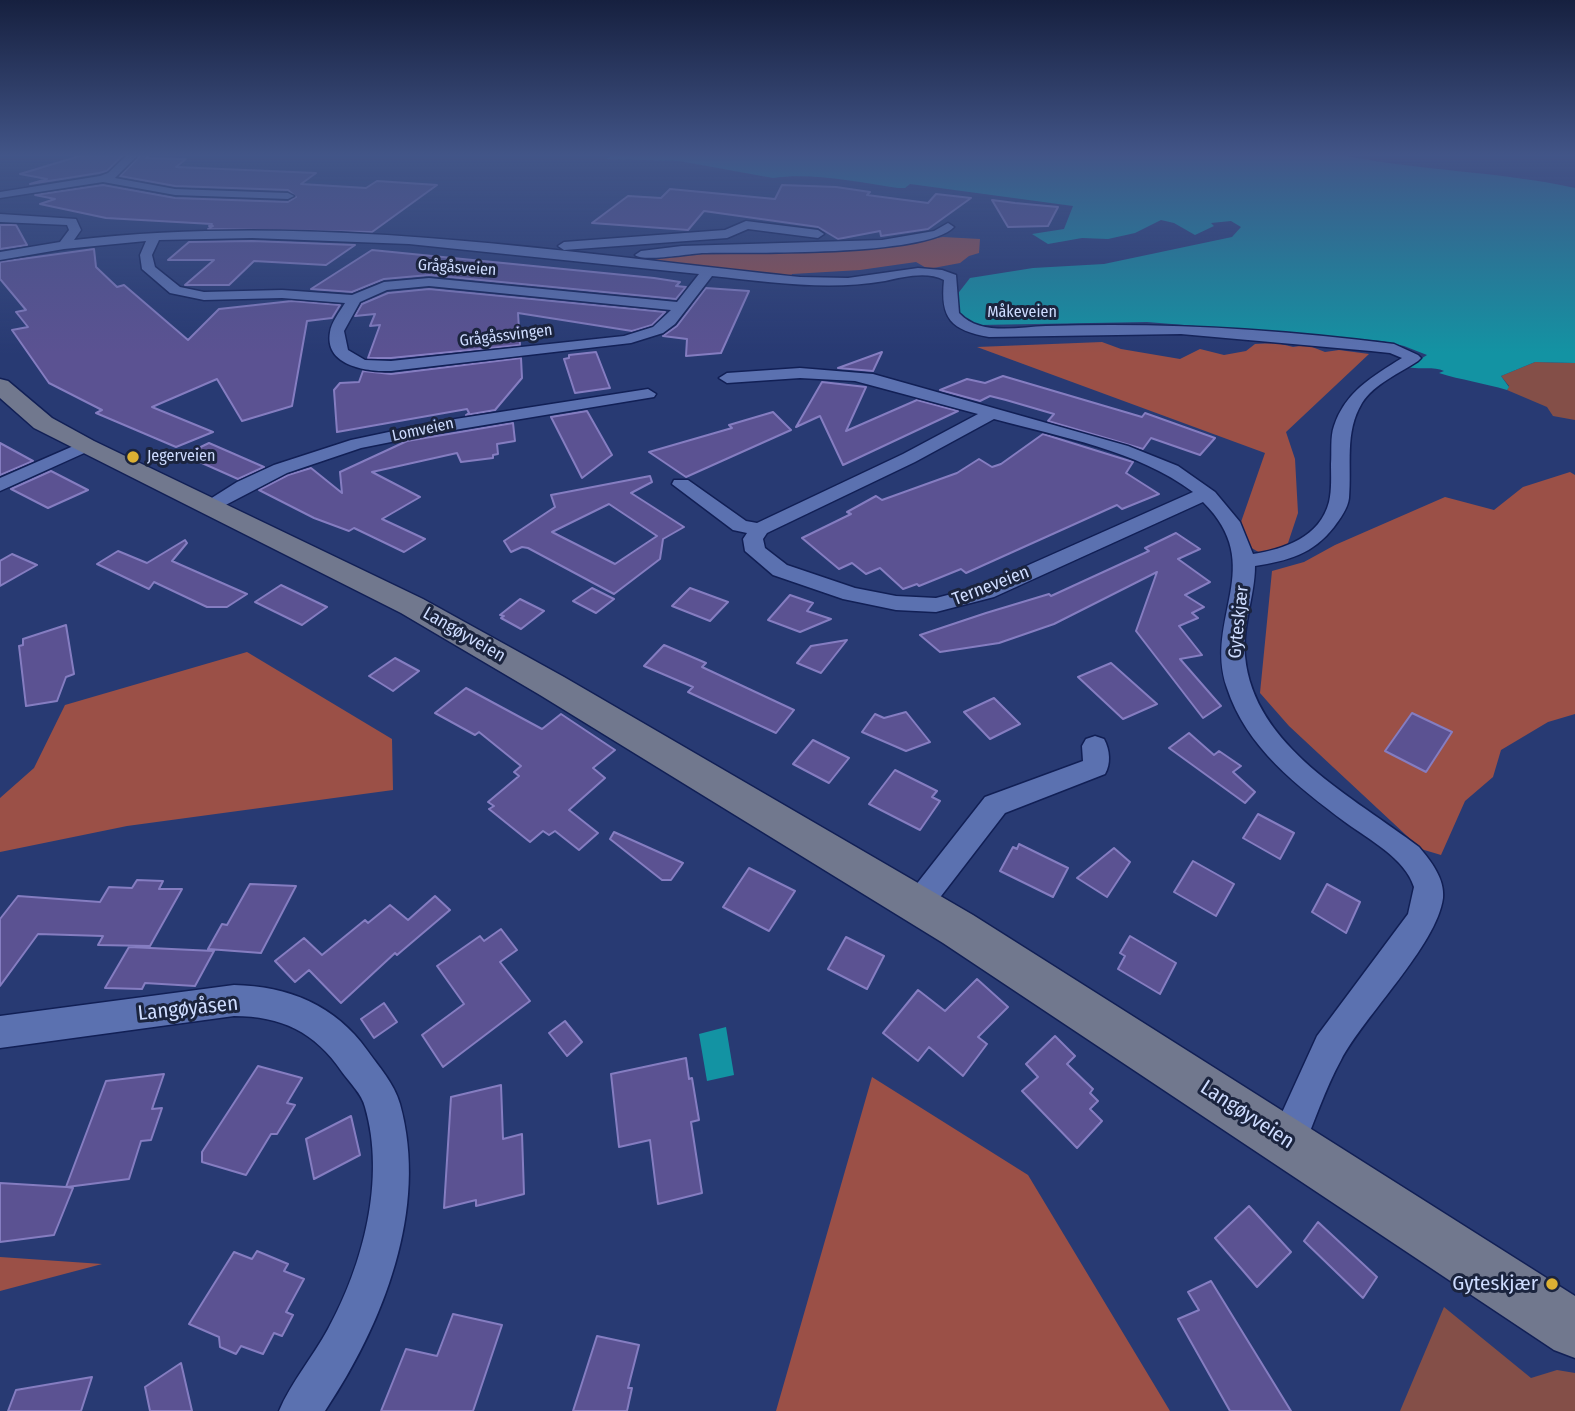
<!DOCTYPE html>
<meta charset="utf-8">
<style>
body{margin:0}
canvas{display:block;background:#283a73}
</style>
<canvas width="1575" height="1411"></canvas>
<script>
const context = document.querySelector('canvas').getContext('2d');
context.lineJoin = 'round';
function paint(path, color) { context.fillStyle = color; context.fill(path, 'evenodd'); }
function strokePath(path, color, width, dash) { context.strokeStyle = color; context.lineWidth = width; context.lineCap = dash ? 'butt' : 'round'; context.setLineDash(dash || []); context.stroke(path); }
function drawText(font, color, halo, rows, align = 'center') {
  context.font = font + ' "Fira Sans Condensed",sans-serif'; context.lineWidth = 6; context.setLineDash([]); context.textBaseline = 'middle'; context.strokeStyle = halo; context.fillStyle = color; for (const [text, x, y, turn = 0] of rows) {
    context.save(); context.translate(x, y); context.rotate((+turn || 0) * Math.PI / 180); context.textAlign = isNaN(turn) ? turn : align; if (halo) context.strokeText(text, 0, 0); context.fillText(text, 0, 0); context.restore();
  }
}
const green = new Path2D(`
 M1535,362L1575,363V420L1553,416L1547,407L1507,390L1509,386L1501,376Z
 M1444,1307L1531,1378L1557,1370L1575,1373V1411H1400Z`);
const forest = new Path2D(`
 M943,237L980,239L979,253L969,256L960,263L928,269L916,262L860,270L792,274L790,279L645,263V256L878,248Z
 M1102,342L1121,349L1180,359L1200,349L1224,355L1246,351L1255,344L1277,343L1293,347L1307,345L1325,352L1339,350L1369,354L1286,432L1295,459L1298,513L1286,549L1262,554L1248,546L1241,522L1265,453L977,347Z
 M1570,472L1575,475V714L1548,722L1501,750L1493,777L1465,801L1441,855L1421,849L1289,726L1260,693L1272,571L1304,562L1335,545L1445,497L1494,510L1523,487Z
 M247,652L392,739L393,790L127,826L0,852V798L34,768L65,705Z
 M872,1077L1028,1175L1170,1411H776Z
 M0,1257L102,1264L0,1291Z`);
const water = new Path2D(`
 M613,155H1342C1419,171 1498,171 1575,188V363L1535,362L1501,376L1509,387L1507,390C1484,383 1461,380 1439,373L1444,371C1434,366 1420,370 1408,367L1427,355L1404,346L1382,341L1147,322L979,325L960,318L956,296L970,278L1033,268L1104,264L1232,237L1241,227L1231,221L1211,223L1214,226L1195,235L1174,223L1161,220L1135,233L1108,239L1082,238L1048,244L1032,234L1064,229L1073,206L910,184L905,188H898C859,182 811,172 773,178L679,161L605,159Z
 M726,1027L734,1075L707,1081L699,1034Z`);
const building = new Path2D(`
 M83,155H123L107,171L99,173L30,184L47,179L20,174Z
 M141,155H150L146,158L186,159L176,167L316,173L301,184L366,188L377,181L437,185L372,232L208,229L213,226H209L212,224L106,218L40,204L55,199L35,195L103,185L175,198L288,202L296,197L288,190L175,186L120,176Z
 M782,185L836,187L870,192L867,195L928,203L936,194L971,198L928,229L881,236L880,231L838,239L818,227L704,211L688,230L592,223L628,196L661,198L670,189L775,199Z
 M992,200L1015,203L1058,207L1048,226L1008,227Z
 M0,225H16L27,245L0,249Z
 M252,241L355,245L326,265L254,261L229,285H185L214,260H168L189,242Z
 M94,249L96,267L117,287L124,285L188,340L219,309L292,301L340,305L332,318L307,321L292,406L242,421L217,379L152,407L213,432L176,447L96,413L102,410L49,383L12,330L28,327L16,312L26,310L0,279V262Z
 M372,250L654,278L680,282L676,286L686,287L676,299L429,275L384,279L352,292L311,289Z
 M706,288L749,291L721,353L686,356L687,339L663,336L677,326Z
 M429,289L665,312L652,325L632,331L518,313L520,345L391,358H368L380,325L370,326L375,314L355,316L362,304L388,293Z
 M596,352L610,388L575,393L564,359L569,358V355Z
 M882,352L873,371L838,368Z
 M521,358L522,378L495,410L466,415L469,413L467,409L337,432L334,390L340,383L359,382L363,371L391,374Z
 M1003,376L1142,417L1145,413L1215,438L1200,455L1151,438L1143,449L1048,421L1054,414L1006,400L990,396L980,401L940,390L967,379L985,383Z
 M822,382L866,387L846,431L917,400L958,411L843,465L820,416L796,427Z
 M587,411L612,455L582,478L551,417Z
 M773,412L791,430L686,477L649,452L732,428L729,425Z
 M513,423L515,441L497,444L498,454L493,455V458L461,462L457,453L372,472L420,497L382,519L425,539L404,552L354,528L349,531L314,518L259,490L288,475L311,468L342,493L340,472L407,441Z
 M1043,434L1133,462L1126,473L1159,494L1122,509L1117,505L966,573L961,569L919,586L917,584L903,589L880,568L866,574L852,563L839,569L802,538L851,514L847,512L876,496L882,500L957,473L979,459L992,467L1001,464Z
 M0,443L33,461L0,475Z
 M209,443L264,467L238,479L184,455Z
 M51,471L88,490L48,508L11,489Z
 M650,476L652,482L631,493L684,527L663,539L660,559L614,594L528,548L522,547L511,552L504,541L555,507L551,495ZM609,504L657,536L615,564L552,532Z
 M1176,533L1200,549L1178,559L1210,582L1185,595L1204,607L1192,613L1198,618L1179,626L1202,655L1180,659L1221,706L1203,718L1136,631L1157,572L1054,624L999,643L940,652L920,635L986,613L1049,594L1051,596L1149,551L1145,548Z
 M185,540L187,543L172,561L247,594L227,607H207L154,582L149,589L97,564L118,551L147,563Z
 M12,554L37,565L0,586V561Z
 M281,585L327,607L302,625L255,602Z
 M592,588L614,599L596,613L573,601Z
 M690,588L728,602L710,621L672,606Z
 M790,595L813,603L807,611L831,619L800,632L768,620Z
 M520,599L544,611L521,629L501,618L504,616L500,615Z
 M66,625L74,674L66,677L57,701L26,706L19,646L23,645V639Z
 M847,640L821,673L797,663L811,646Z
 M664,645L706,663L702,667L794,710L776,733L688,692L693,687L644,666Z
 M395,658L419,671L393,691L369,676Z
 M1111,663L1157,704L1123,719L1078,677Z
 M466,688L542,729L561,714L615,750L593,768L605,778L569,810L598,833L579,850L555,831L549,835L543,831L530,842L489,809L494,806L488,802L519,776L514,772L521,766L479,732L475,735L435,713Z
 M994,698L1020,724L990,739L964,712Z
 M906,712L930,742L906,751L862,732L875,714L884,718Z
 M1412,713L1452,732L1426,772L1385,751Z
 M1189,733L1214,755L1219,751L1241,766L1233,772L1255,792L1245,803L1169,748Z
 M813,740L849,758L829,783L793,764Z
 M895,770L937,791L932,797L940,801L920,830L869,804Z
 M1258,814L1294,833L1280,859L1243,838Z
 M614,832L683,863L671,880H662L610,839Z
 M1019,844L1068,868L1053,897L1000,871L1013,847L1017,849Z
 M1114,848L1130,862L1107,897L1077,878Z
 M1193,861L1234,884L1216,916L1174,892Z
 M749,868L795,891L769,931L723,907Z
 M137,880L163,881L159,889H182L150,946L98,945L103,936L38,934L0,986V919L18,896L100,902L109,887L132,888Z
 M250,884L296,886L261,953L208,949L222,924L227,925Z
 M1327,884L1360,902L1346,933L1312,912Z
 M435,896L450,910L397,955L395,953L341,1003L309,970L295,982L275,961L304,938L322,955L365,920L368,923L390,905L408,920Z
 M501,929L517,950L500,962L530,1001L443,1067L422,1035L464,1004L437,966L480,936L484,941Z
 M1130,936L1176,963L1160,994L1118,969L1125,956L1120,953Z
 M846,937L884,956L867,989L828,969Z
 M129,947L214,951L195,986L145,983L142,989L105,988Z
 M977,979L1008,1007L978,1037L987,1044L963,1076L929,1047L918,1061L883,1033L918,990L945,1011Z
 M384,1003L397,1022L374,1038L361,1019Z
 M565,1021L582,1042L567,1056L549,1033Z
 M1055,1036L1075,1056L1067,1064L1093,1089L1090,1093L1098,1101L1090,1109L1102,1121L1077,1148L1022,1091L1038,1077L1026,1064Z
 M686,1058L689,1079L692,1078L699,1120L691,1122L702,1193L658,1204L650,1140L619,1147L611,1074Z
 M258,1066L302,1078L287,1103L295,1105L277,1134H271L246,1175L202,1162V1152Z
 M164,1074L152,1109L162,1108L151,1140L141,1141L129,1179L67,1187L73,1188L54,1235L0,1242V1183L66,1187L106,1081Z
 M501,1085L503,1139L522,1134L524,1194L476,1206V1200L444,1208L451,1097Z
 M351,1116L360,1155L314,1179L306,1139Z
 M1249,1206L1291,1252L1257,1287L1215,1238Z
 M1318,1222L1377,1277L1363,1298L1304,1241Z
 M257,1251L288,1264L284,1271L304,1279L286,1312L293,1315L282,1336L274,1333L263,1354L241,1346L236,1354L220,1347L219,1337L189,1324L234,1252L252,1259Z
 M1211,1281L1291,1411H1230L1178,1319L1199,1310L1188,1292Z
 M453,1314L502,1325L473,1411H381L406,1349L437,1356Z
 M597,1336L639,1345L628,1388H632L627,1411H573Z
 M181,1363L192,1411H150L145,1387Z
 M92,1377L81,1411H8L16,1390Z`);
const street = new Path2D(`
 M127,155H138L115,178L175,189L288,193L294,196L288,199L175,195L103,182L0,198V192L100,176L108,173Z
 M0,214L76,219L81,230L74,240C316,212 559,252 800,277L848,278L918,268L942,270L956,275L959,313C980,336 1018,327 1046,326C1163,322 1278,329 1394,344L1418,355L1421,358L1418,361C1400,373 1374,384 1362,403C1344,433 1352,465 1349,498C1348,508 1340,519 1334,527C1313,554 1288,561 1255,566C1255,596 1242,626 1245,656C1253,747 1354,797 1419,847C1431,861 1445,879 1443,898C1437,945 1364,1016 1341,1060C1325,1089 1314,1123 1301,1154L1288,1159L1275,1154L1270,1141L1275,1128L1317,1036L1408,914L1414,887C1405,858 1368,839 1345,822C1298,787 1246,747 1227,688C1203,618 1268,566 1203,502L994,597L936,612L896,610L843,599L773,575L745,551L743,539L747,533L733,530L672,484L674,480H688L746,521L757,523L903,454L978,414L855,381L800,378L727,383L719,378L727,373L800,368L873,374L1128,446L1178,466L1215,492L1240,522L1253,554C1285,549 1320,537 1329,502C1332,490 1331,475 1331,464C1332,452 1330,437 1334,426C1345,392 1373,376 1402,358L1390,353L1371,351L1181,334L989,337C951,330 940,319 944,280C927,271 903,277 885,281C827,291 770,282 712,276L675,324L663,333L631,343L391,371C367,372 324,366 330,332C331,323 340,311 345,303L282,298L204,300L170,293L142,269L140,255L146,241L64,249L0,260V252L60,242L69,230L67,225L0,222ZM252,238L409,244L699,274L677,302L429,278L384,282L352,295L282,290L204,292L180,287L155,267L152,255L159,240ZM429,286L671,310L653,327L624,336L391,361L365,360L348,350L344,331L360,302L387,290ZM994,419C1060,437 1137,450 1193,492L979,587L936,598L896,596L855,588L787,565L765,548L763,539L767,533L915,462Z
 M746,221L818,230L824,234L818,238L748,229L727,238L564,250L558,246L564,242L725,230Z
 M948,223L954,227C926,257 749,252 702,253C688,254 643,262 635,255L641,251L682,246L882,240L934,231Z
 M648,389L656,394L654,397L436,433L361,448L287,473L216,510H202L199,506L237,482L274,465L351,440L436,422Z
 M85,441L91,442L94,446L91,450L0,491V478Z
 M1095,736L1104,739C1110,750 1111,764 1105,774L1005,813L928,913L918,917L908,913L903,904L908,895L985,797L1083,761L1082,746L1086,739Z
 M234,985C288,986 335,1005 367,1050C379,1067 394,1083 400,1104C429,1209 383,1324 325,1411H279C291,1382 313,1357 328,1329C363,1265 386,1179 365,1107C362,1094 349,1082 342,1072C315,1032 281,1016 234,1016L0,1048V1016Z`);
const secondary = new Path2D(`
 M0,379L8,381L52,418L94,441L423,599L564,677L973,915L1575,1296V1358L1554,1350L943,943L540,695L401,613L34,428L0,398Z`);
const markers = [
 [133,457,7,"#ddb133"],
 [1552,1284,7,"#ddb133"]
];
const farStreetnames = [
 ["Grågåsveien",457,268,4],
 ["Måkeveien",1022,313],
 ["Grågåssvingen",506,336,-7],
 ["Lomveien",423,430,-12]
];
const farPoinames = [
 ["Jegerveien",147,457]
];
const streetNames = [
 ["Terneveien",991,586,-21],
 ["Gyteskjær",1239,622,-84],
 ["Langøyveien",464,635,30]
];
const nearStreetnames = [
 ["Langøyåsen",188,1009,-6],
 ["Langøyveien",1247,1115,33]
];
const nearPoinames = [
 ["Gyteskjær",1538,1284]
];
paint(green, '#844f48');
paint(forest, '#9b5047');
paint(water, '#1393a3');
paint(building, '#5b5292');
strokePath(building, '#857dc1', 2);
strokePath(street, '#111f55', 3);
strokePath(secondary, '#111f55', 3);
paint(street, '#5b71b0');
paint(secondary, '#71788e');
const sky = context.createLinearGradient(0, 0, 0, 353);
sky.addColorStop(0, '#16203f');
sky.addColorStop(0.44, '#425588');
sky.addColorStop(1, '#42558800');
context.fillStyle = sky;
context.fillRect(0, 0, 1575, 353);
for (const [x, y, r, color] of markers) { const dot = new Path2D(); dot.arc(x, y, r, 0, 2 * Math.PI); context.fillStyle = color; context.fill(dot); strokePath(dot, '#1b243e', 2.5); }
drawText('16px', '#cedcff', '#1b243e', farStreetnames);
drawText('16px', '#cedcff', '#1b243e', farPoinames, 'left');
drawText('18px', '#cedcff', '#1b243e', streetNames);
drawText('21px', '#cedcff', '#1b243e', nearStreetnames);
drawText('21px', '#cedcff', '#1b243e', nearPoinames, 'right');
</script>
